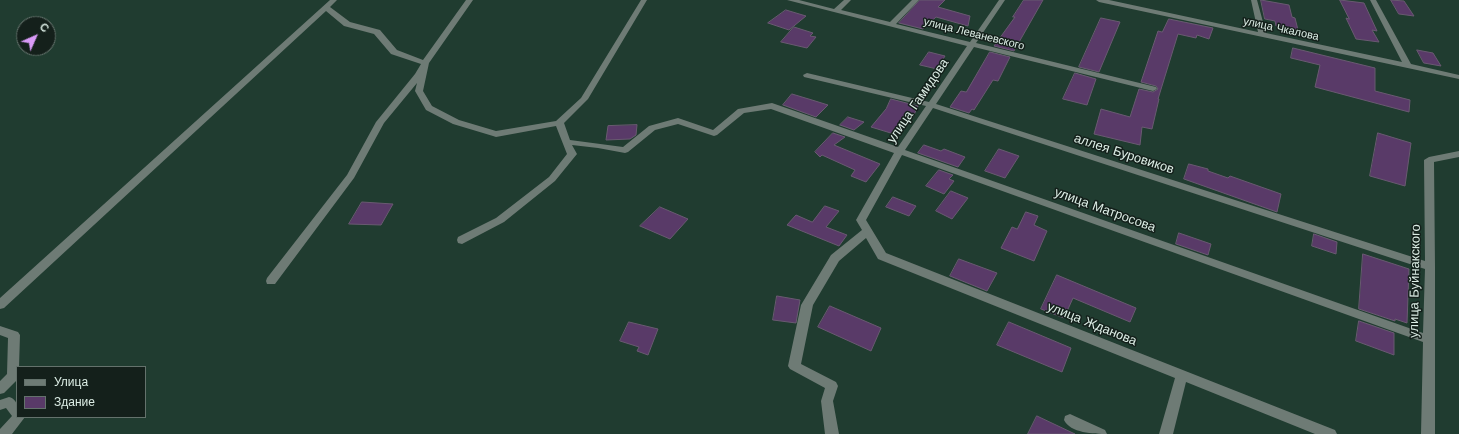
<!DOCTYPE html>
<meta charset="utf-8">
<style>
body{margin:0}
#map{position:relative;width:1459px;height:434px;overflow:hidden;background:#203c30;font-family:"Work Sans",sans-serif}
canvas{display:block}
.legend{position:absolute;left:16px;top:366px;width:130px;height:52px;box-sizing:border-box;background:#14201b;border:1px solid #64726c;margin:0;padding:5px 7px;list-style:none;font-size:12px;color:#dcede5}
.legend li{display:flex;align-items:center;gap:8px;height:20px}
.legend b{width:20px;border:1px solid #64726c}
.north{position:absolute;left:16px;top:16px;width:40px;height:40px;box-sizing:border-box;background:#14201b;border:1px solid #64726c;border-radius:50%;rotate:45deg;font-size:11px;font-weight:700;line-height:16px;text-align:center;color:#dcede5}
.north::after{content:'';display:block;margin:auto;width:14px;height:18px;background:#d99af7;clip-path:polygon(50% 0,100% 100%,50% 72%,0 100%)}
</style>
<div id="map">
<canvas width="1459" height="434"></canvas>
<ul class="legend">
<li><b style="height:5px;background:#6e7b75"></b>Улица</li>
<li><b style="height:11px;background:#593a68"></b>Здание</li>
</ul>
<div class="north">С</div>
</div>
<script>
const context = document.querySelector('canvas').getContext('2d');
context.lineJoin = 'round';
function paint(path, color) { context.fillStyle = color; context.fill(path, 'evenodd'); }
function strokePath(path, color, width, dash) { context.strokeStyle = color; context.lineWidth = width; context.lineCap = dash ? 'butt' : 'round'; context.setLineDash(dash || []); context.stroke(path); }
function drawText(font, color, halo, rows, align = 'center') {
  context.font = font + ' "Work Sans",sans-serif'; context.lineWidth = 3; context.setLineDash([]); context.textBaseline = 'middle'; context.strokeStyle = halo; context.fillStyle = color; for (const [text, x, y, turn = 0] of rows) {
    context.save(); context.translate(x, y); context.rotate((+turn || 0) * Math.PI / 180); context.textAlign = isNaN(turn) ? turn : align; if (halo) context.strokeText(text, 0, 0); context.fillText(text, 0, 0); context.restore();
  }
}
const building = new Path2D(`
 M920,0H945L938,7L970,16L968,26L936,17L923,29L899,23Z
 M1024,0H1043L1014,51L994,46L1015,17H1013Z
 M1261,0L1289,5L1292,17L1295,18L1298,30L1276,26L1275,21L1265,19Z
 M1340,0L1364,3L1377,31L1372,30L1379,42L1356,39L1346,18L1349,19Z
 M1391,0L1404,1L1414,16L1399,14Z
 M786,10L806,16L789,30L768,23Z
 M1101,18L1120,22L1099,72L1079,67Z
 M1169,19L1213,28L1209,39L1197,35L1196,38L1178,34L1158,99H1159L1152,129L1142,127L1140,145L1094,134L1101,109L1130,117L1139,89L1153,92L1158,89L1156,86L1141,82L1158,31L1162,32Z
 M794,27L813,33L810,36L816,37L807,48L781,42Z
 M1293,48L1375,68V91L1410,100L1409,112L1315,87L1320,65L1291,58Z
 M1417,50L1433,53L1441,66L1424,63Z
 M929,52L945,56L937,69L920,65Z
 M990,52L1010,57L998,81L993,80L974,110L972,109L969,113L950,107L961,91L966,92Z
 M1075,73L1096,79L1087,105L1063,99Z
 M792,94L812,100L828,105L816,117L783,105Z
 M891,99L918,106L913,117L911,116L894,134L871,127L886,109Z
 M848,117L864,122L854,130L840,125Z
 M637,125L636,135L630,139L606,140L608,126Z
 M833,133L845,137L834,145L880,164L866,182L851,176L855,170L822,155L820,157L815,152Z
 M1378,133L1411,143L1405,186L1370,176Z
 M924,145L941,151L944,149L965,157L958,167L918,153Z
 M999,149L1019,156L1005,178L985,171Z
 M1189,164L1208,169V171L1228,178L1230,176L1281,194L1277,212L1184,179Z
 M939,170L953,175L949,179L954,181L944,194L926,186Z
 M951,191L968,198L952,219L936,211Z
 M893,197L916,206L909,216L886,207Z
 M362,202L393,204L381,225L349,224Z
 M825,206L839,211L826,227L847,235L839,246L787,225L796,215L812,222Z
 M660,207L688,219L670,239L640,226Z
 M1026,212L1038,216L1034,225L1047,231L1034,261L1001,248L1012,227L1017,229Z
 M1179,233L1211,244L1208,255L1176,244Z
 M1314,234L1337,242L1336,254L1312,246Z
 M1363,254L1409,269L1407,323L1395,319V321L1359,309Z
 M959,259L997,273L987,291L950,276Z
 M1057,275L1136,308L1130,322L1073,298L1064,318L1041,309Z
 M777,296L800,300L796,323L773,320Z
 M830,306L881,328L871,351L818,327Z
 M1359,321L1394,333V355L1356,341Z
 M629,322L658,329L648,355L637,351L639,347L620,341Z
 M1009,322L1071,348L1062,372L997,345Z
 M1037,416L1075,434H1028Z`);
const minor = new Path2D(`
 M330,0H337L330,7L350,22L380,30L397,50L423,60L466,0H473L429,63L423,91L432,106L459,120L496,131L556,121L581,98L641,0H647L588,99L564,123L570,140L623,147L649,126L678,118L713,130L738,109L772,103L898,147L926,106L804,77L803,75L807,73L929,102L967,46L787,0H799L834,9L844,0H851L841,10L890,22L912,0H919L896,24L970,42L999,0H1005L976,43L1156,87L1157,89L1153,91L974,47L936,104L1425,261L1424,160L1429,157L1459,151V157L1434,162L1435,267V434H1421L1423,342L902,155L866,220L886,253L1335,430L1337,434H1315L1186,382L1173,434H1159L1175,378L878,259L866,238L839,261L813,305L801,364L836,382L838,386L833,401L839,434H825L821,401L825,388L790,369L788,366L801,305L831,255L862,230L856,220L894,153L771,109L744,113L717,135L714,136L678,124L655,130L628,152L625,153L598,148L572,145L577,154L555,181L504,222L462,244L458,243L457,240L458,237L496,218L549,177L567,154L556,126L496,137L493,136L453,124L426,110L415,91L417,83L384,123L354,178L275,284H267L266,281L267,278L347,175L376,122L415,74L421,64L391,54L374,34L344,26L326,11L4,308L0,309V298ZM933,108L1425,269L1423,333L905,150Z
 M1096,0H1109L1258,32L1251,0H1257L1266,33L1402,62L1370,0H1376L1411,64L1459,75V79L1099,2Z
 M0,326L18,332L20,335L19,367H17V380L4,393L0,394V381L7,374L8,338L0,335Z
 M9,397C19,400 17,408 17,417H25L12,434H0V429L12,416L6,408L0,410V400Z
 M1070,414L1105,430L1107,434C1094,434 1070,433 1064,420L1065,416Z`);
const farStreetnames = [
 ["улица Чкалова",1281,29,12],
 ["улица Леваневского",974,34,14]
];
const streetNames = [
 ["улица Гамидова",918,101,-56],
 ["аллея Буровиков",1124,154,18],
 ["улица Матросова",1105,210,20],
 ["улица Буйнакского",1415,281,-89],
 ["улица Жданова",1092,324,22]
];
paint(building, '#593a68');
strokePath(building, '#695a71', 1);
paint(minor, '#6e7b75');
drawText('11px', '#dcede5', '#14201b', farStreetnames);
drawText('13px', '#dcede5', '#14201b', streetNames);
</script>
